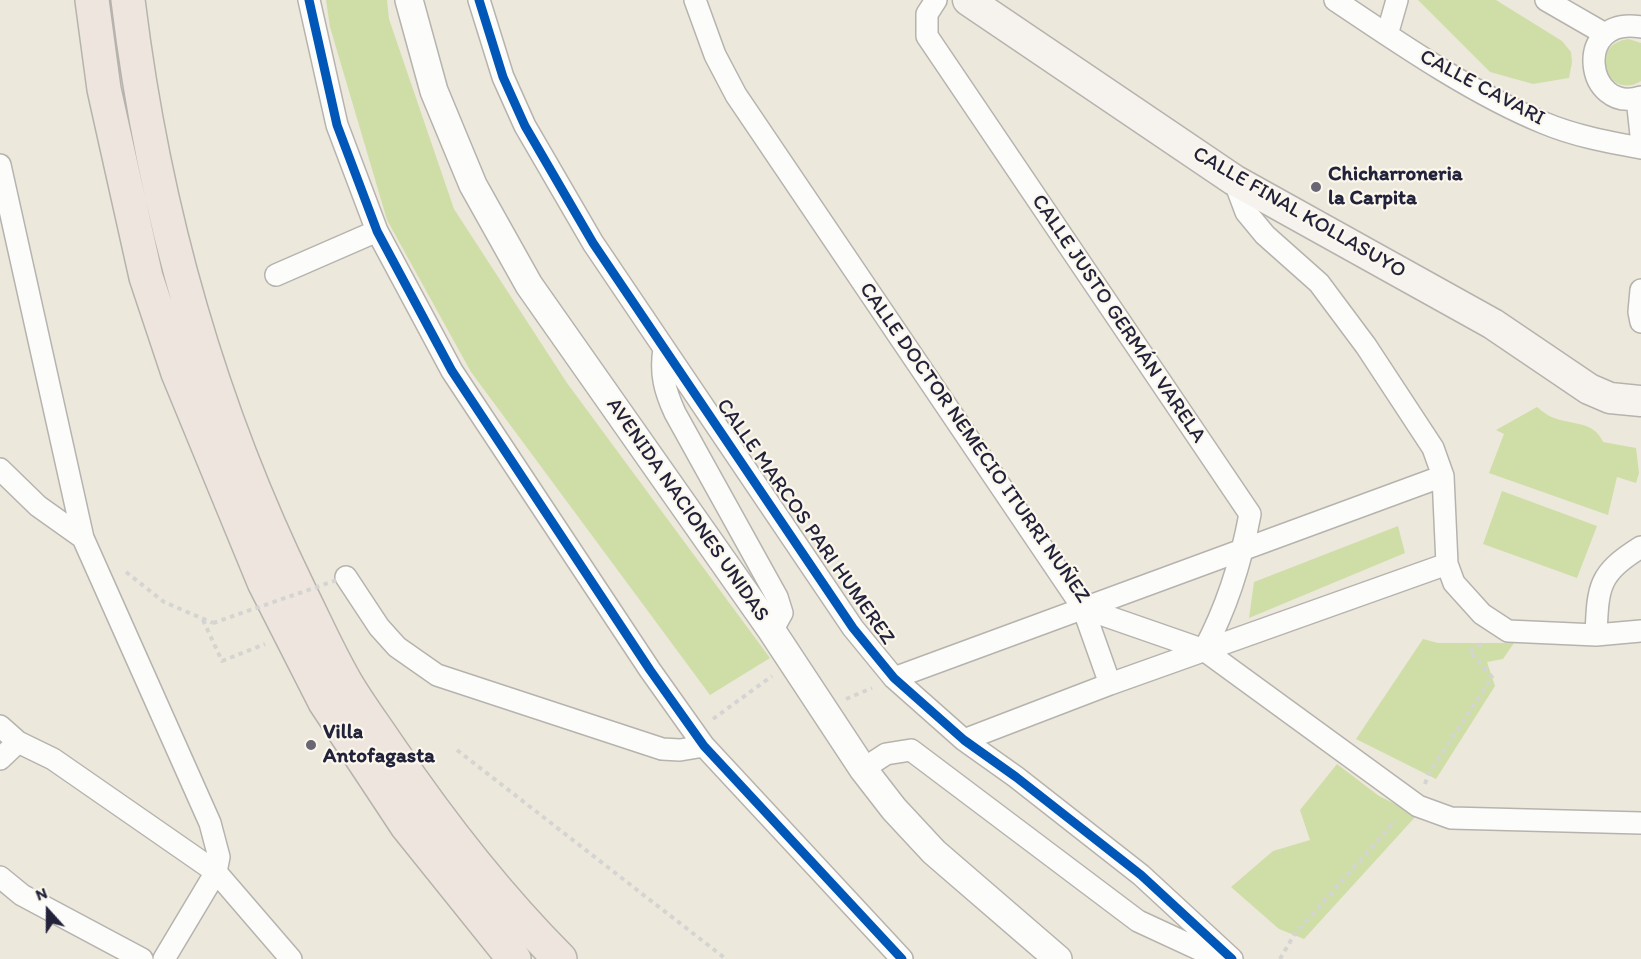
<!DOCTYPE html>
<meta charset="utf-8">
<style>
body{margin:0}
#map{position:relative;width:1641px;height:959px;overflow:hidden;background:#ede8dc;font-family:Itim,sans-serif}
canvas{display:block}
.north{position:absolute;left:18px;top:881px;width:60px;height:60px;-webkit-text-stroke:4px #fbf7ec;paint-order:stroke;rotate:339deg;font-size:16px;font-weight:700;line-height:24px;text-align:center;color:#22223b}
.north::after{content:'';display:block;margin:auto;width:21px;height:27px;background:#22223b;clip-path:polygon(50% 0,100% 100%,50% 72%,0 100%)}
</style>
<div id="map">
<canvas width="1641" height="959"></canvas>
<div class="north">N</div>
</div>
<script>
const context = document.querySelector('canvas').getContext('2d');
context.lineJoin = 'round';
function paint(path, color) { context.fillStyle = color; context.fill(path, 'evenodd'); }
function strokePath(path, color, width, dash) { context.strokeStyle = color; context.lineWidth = width; context.lineCap = dash ? 'butt' : 'round'; context.setLineDash(dash || []); context.stroke(path); }
function drawText(font, color, halo, rows, align = 'center') {
  context.font = font + ' Itim,sans-serif'; context.lineWidth = 4.5; context.setLineDash([]); context.textBaseline = 'middle'; context.strokeStyle = halo; context.fillStyle = color; for (const [text, x, y, turn = 0] of rows) {
    context.save(); context.translate(x, y); context.rotate((+turn || 0) * Math.PI / 180); context.textAlign = isNaN(turn) ? turn : align; if (halo) context.strokeText(text, 0, 0); context.fillText(text, 0, 0); context.restore();
  }
}
const green = new Path2D(`
 M326,0H387L389,19L454,209L567,383L770,658L710,695L471,372L387,220L330,27Z
 M1418,0H1496L1562,41L1571,52L1572,62L1569,78L1533,84L1490,72Z
 M1629,39L1641,43V81C1607,102 1587,43 1629,39Z
 M1537,407C1542,411 1548,416 1554,418C1573,425 1594,421 1603,442L1636,448L1639,473L1636,483L1617,477L1608,515L1489,473L1504,434L1496,430Z
 M1502,491L1597,526L1577,578L1483,544Z
 M1398,526L1405,553L1249,618L1254,582Z
 M1423,639L1438,643H1514L1503,659L1487,662L1495,686L1436,779L1356,739Z
 M1337,764L1379,796L1417,815L1304,939L1279,929L1231,887L1273,851L1310,840L1300,810Z`);
const path = new Path2D(`
 M126,572L164,602L213,623
 M203,620L222,661L265,644
 M846,699L872,688
 M713,719L772,676
 M457,750L726,959
 M1425,784L1428,775L1492,677L1469,651L1483,643
 M1280,959L1294,935L1396,820`);
const minor = new Path2D(`
 M309,0L337,125L377,231L452,371L650,670L704,746L902,959
 M479,0L503,77L525,126L593,243L853,628L894,678L964,740L1016,777L1141,875L1232,959
 M695,0L715,55L736,95L1083,608L1110,684
 M936,0L927,14V36L1250,514C1241,563 1227,607 1204,650
 M1335,0C1399,43 1473,94 1544,123C1575,136 1608,142 1641,148
 M1546,0L1605,34
 M1641,27C1572,15 1585,115 1641,97
 M1387,35L1397,0
 M1637,98L1641,135
 M0,165L83,538L210,823L219,857L216,872L164,959
 M1234,180L1246,212L1265,235L1319,283L1366,346L1433,448L1443,476L1447,564L1454,583L1482,614L1508,631L1596,635L1641,631
 M276,275L377,231
 M1641,290L1639,312L1641,322
 M664,349C660,374 665,391 675,413L777,597L782,613L772,631
 M0,469L38,506L83,538
 M346,577L379,627L397,647L437,675L662,749L680,750L704,746
 M1083,608L1204,650L1418,806L1451,818L1641,823
 M1596,635C1598,586 1598,574 1641,547
 M894,678L1443,476
 M0,726L18,742L53,759L216,872L291,959
 M964,740L1110,684L1447,564
 M0,759L18,742
 M863,769L886,754L911,750L1138,921L1220,959
 M0,877L22,895L142,959`);
const tertiary = new Path2D(`
 M409,0L434,91L473,185L529,285L772,631L863,769L894,809L934,852L1058,959`);
const secondary = new Path2D(`
 M968,0L1234,180L1493,324L1589,389L1610,398L1641,401`);
const motorway = new Path2D(`
 M92,0L104,89L146,277L178,373L264,582L325,702L407,826L514,959
 M128,0C153,205 209,406 300,592C315,622 329,654 346,683C359,705 374,725 388,746C439,821 496,895 560,959`);
const pathBridge = new Path2D(`
 M213,623L337,580`);
const cycleway = new Path2D(`
 M309,0L337,125L377,231L452,371L650,670L704,746L902,959
 M479,0L503,77L525,126L593,243L853,628L894,678L964,740L1016,777L1141,875L1232,959`);
const markers = [
 [1316,187,6,"#696773"],
 [311,745,6,"#696773"]
];
const streetNames = [
 ["CALLE CAVARI",1482,88,28],
 ["CALLE FINAL KOLLASUYO",1299,213,30],
 ["CALLE JUSTO GERMÁN VARELA",1118,319,56],
 ["CALLE DOCTOR NEMECIO ITURRI NUÑEZ",974,443,55],
 ["AVENIDA NACIONES UNIDAS",687,510,55],
 ["CALLE MARCOS PARI HUMEREZ",805,522,55]
];
const poiNames = [
 ["Chicharroneria",1328,175],
 ["la Carpita",1328,199],
 ["Villa",323,733],
 ["Antofagasta",323,757]
];
paint(green, '#cfdea7');
strokePath(minor, '#b6b3ae', 24);
strokePath(tertiary, '#b6b3ae', 30);
strokePath(secondary, '#b6b3ae', 33);
strokePath(motorway, '#b6b3ae', 36);
strokePath(path, '#d4d4d2', 4, [4.5, 4.5]);
strokePath(minor, '#fcfcfa', 21);
strokePath(tertiary, '#fcfcfa', 27);
strokePath(secondary, '#f6f3ef', 30);
strokePath(motorway, '#eee6de', 33);
strokePath(pathBridge, '#d4d4d2', 4, [4.5, 4.5]);
strokePath(cycleway, '#0057b8', 9);
for (const [x, y, r, color] of markers) { const dot = new Path2D(); dot.arc(x, y, r, 0, 2 * Math.PI); context.fillStyle = color; context.fill(dot); strokePath(dot, '#fbf7ec', 2); }
drawText('21px', '#22223b', '#fbf7ec', streetNames);
drawText('bold 21px', '#22223b', '#fbf7ec', poiNames, 'left');
</script>
